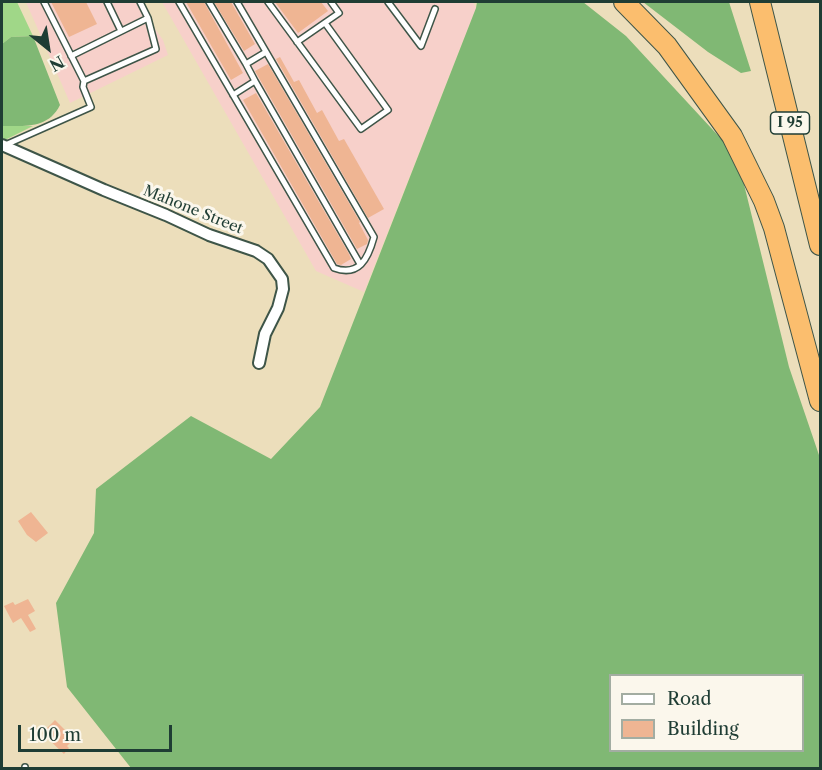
<!DOCTYPE html>
<style>
body{margin:0}
#map{position:relative;width:822px;height:770px;overflow:hidden;background:#ecdebb;font-family:"Libre Caslon Text",serif}
canvas{display:block}
.frame{position:absolute;inset:0;border:3px solid #1f3d34;pointer-events:none}
.legend{position:absolute;left:609px;top:674px;width:195px;height:78px;box-sizing:border-box;background:#fbf7ec;border:2px solid #a3ada2;margin:0;padding:8px 10px;list-style:none;font-size:18px;color:#1f3d34}
.legend li{display:flex;align-items:center;gap:12px;height:30px}
.legend b{width:30px;border:2px solid #a3ada2}
.north{position:absolute;left:18px;top:18px;width:60px;height:60px;-webkit-text-stroke:4px #fbf7ec;paint-order:stroke;rotate:150deg;font-size:16px;font-weight:700;line-height:24px;text-align:center;color:#1f3d34}
.north::after{content:'';display:block;margin:auto;width:21px;height:27px;background:#1f3d34;clip-path:polygon(50% 0,100% 100%,50% 72%,0 100%)}
.scale{position:absolute;left:18px;top:725px;width:154px;height:27px;box-sizing:border-box;border:3px solid #1f3d34;border-top:0;padding-left:8px;font-size:18px;line-height:21px;white-space:nowrap;color:#1f3d34;-webkit-text-stroke:4px #fbf7ec;paint-order:stroke}
</style>
<div id="map">
<canvas width="822" height="770"></canvas>
<div class="frame"></div>
<ul class="legend">
<li><b style="height:8px;background:#fff"></b>Road</li>
<li><b style="height:16px;background:#efb593"></b>Building</li>
</ul>
<div class="north">N</div>
<div class="scale">100 m</div>
</div>
<script>
const context = document.querySelector('canvas').getContext('2d');
context.lineJoin = 'round';
function paint(path, color) { context.fillStyle = color; context.fill(path, 'evenodd'); }
function strokePath(path, color, width, dash) { context.strokeStyle = color; context.lineWidth = width; context.lineCap = dash ? 'butt' : 'round'; context.setLineDash(dash || []); context.stroke(path); }
function drawText(font, color, halo, rows, align = 'center') {
  context.font = font + ' "Libre Caslon Text",serif'; context.lineWidth = 6; context.setLineDash([]); context.textBaseline = 'middle'; context.strokeStyle = halo; context.fillStyle = color; for (const [text, x, y, turn = 0] of rows) {
    context.save(); context.translate(x, y); context.rotate((+turn || 0) * Math.PI / 180); context.textAlign = isNaN(turn) ? turn : align; if (halo) context.strokeText(text, 0, 0); context.fillText(text, 0, 0); context.restore();
  }
}
const built = new Path2D(`
 M26,2H136L163,40L168,55L70,103Z
 M162,2H473L476,8L364,292L316,271Z`);
const green = new Path2D(`
 M2,2H17L33,36L11,37L2,44Z
 M2,125V126H33L5,140L2,139Z`);
const forest = new Path2D(`
 M477,2H583L626,36L737,156L789,367L820,458V768H131L67,687L56,603L94,533L96,489L191,416L271,459L320,407L476,8ZM610,676H802V750H610Z
 M643,2H729L751,71L741,73L708,52Z
 M33,36L60,105C48,129 25,126 2,126V44L11,37Z`);
const building = new Path2D(`
 M51,2H86L97,24L69,37Z
 M186,2H204L243,73L231,80Z
 M214,2H231L255,44L244,51Z
 M275,2H321L328,11L298,33Z
 M280,57L294,82L299,80L317,113L322,110L339,141L344,139L384,209L368,218L276,59Z
 M268,64L360,222L359,223L368,240L367,244L357,249L255,71Z
 M256,93L349,254L351,259L341,265L337,264L243,100Z
 M31,512L48,533L36,542L27,535L18,521Z
 M28,599L35,611L28,615L36,629L30,632L21,618L13,623L4,606L13,602L15,605Z
 M55,720L74,739L67,746L69,748L64,754L42,733Z`);
const lane = new Path2D(`
 M44,2L84,81L156,49L148,18L140,2
 M107,2L121,31
 M179,2L334,268C359,277 368,259 374,237L237,2
 M209,2L246,64
 M268,2L361,129L388,110L325,23
 M388,2L421,46L435,9
 M297,42L339,13L331,2
 M71,56L148,18
 M255,81L360,264
 M233,95L255,81L246,64L266,52
 M3,146L91,107L83,87L84,81
 M25,768V767`);
const street = new Path2D(`
 M2,145L104,190L166,215L209,235L256,251L268,259L282,279L283,289L278,308L265,334L259,363`);
const highway = new Path2D(`
 M624,2L667,46L732,136L764,201L774,228L820,401
 M760,2L820,245`);
const shields = [
 [790,123,39]
];
const shieldNames = [
 ["I 95",790,123]
];
const streetNames = [
 ["Mahone Street",193,210,22]
];
paint(built, '#f7d0ca');
paint(green, '#a0d788');
paint(forest, '#80b874');
paint(building, '#efb593');
strokePath(lane, '#3e5548', 8);
strokePath(street, '#3e5548', 14);
strokePath(highway, '#3e5548', 22);
strokePath(lane, '#fff', 5);
strokePath(street, '#fff', 10);
strokePath(highway, '#fbbe6e', 20);
for (const [x, y, w] of shields) { const box = new Path2D(); box.roundRect(x - w / 2, y - 11, w, 22, 4.5); context.fillStyle = '#fbf7ec'; context.fill(box); strokePath(box, '#1f3d34', 1.5); }
drawText('bold 14px', '#1f3d34', null, shieldNames);
drawText('15px', '#1f3d34', '#fbf7ec', streetNames);
</script>
